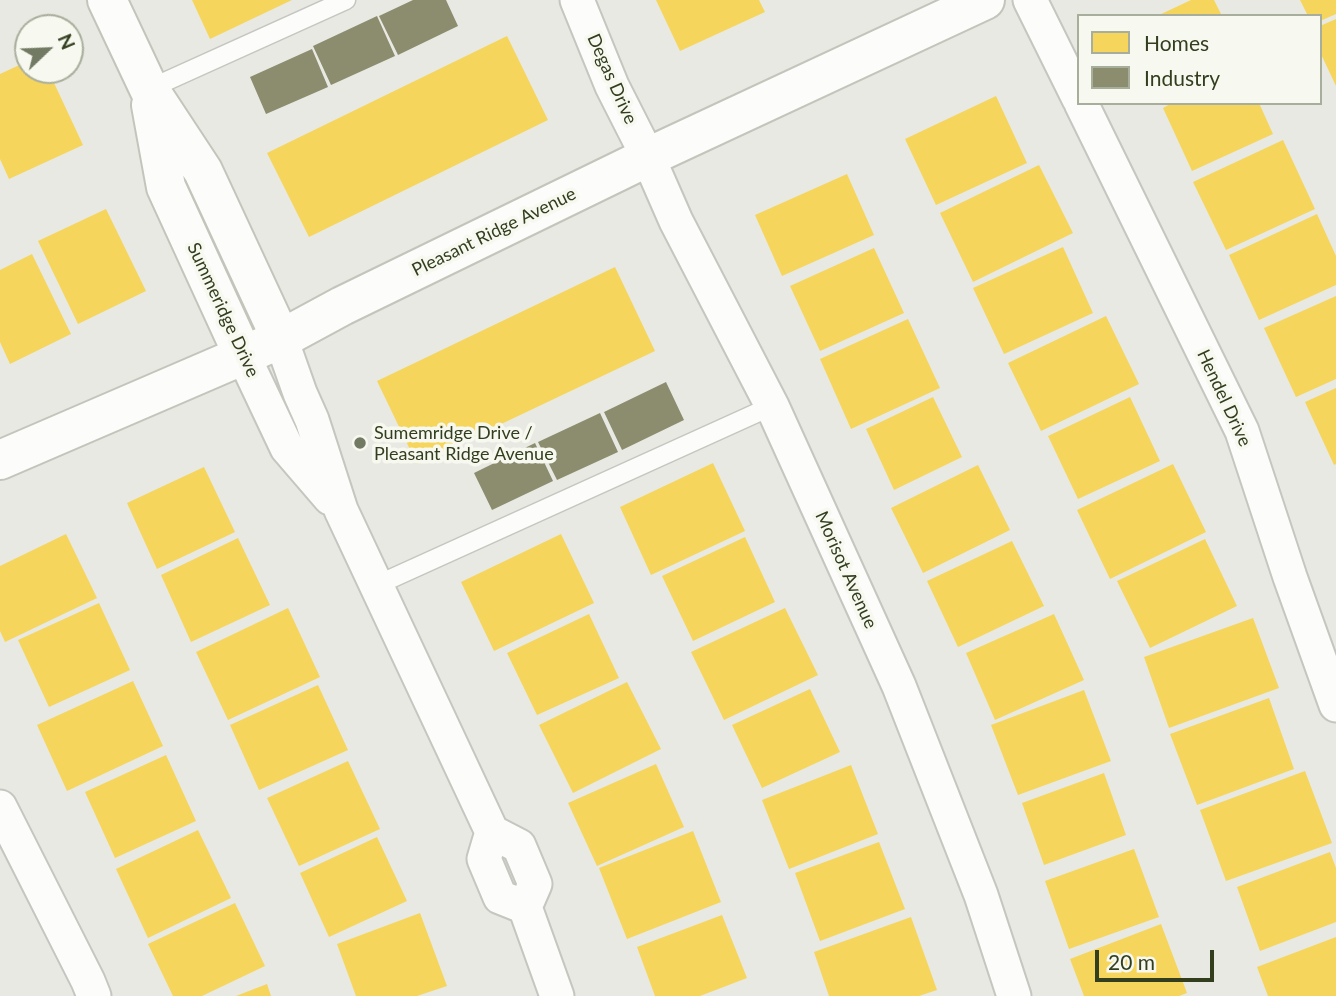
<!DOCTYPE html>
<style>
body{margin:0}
#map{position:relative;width:1336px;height:996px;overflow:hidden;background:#e8e9e2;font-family:Lato,sans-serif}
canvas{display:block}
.legend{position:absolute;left:1077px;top:14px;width:245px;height:91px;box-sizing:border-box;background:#f7f9f0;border:2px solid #a8ae9c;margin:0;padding:9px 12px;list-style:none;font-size:21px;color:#323e1e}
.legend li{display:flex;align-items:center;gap:14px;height:35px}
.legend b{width:35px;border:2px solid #a8ae9c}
.north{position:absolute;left:14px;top:14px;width:70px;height:70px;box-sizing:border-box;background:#f7f9f0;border:2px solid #a8ae9c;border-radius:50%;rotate:67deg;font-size:19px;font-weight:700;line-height:28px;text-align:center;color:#323e1e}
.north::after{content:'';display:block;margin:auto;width:24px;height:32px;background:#727a63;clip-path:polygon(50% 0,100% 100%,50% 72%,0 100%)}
.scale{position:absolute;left:1095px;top:950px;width:119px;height:32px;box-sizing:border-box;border:4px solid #323e1e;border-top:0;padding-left:9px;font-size:21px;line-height:24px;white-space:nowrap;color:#323e1e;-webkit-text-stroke:5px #f7f9f0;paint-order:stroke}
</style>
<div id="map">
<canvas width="1336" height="996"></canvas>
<ul class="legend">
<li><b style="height:19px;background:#f6d55c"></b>Homes</li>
<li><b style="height:19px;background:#8c8c6e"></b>Industry</li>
</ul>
<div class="north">N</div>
<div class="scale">20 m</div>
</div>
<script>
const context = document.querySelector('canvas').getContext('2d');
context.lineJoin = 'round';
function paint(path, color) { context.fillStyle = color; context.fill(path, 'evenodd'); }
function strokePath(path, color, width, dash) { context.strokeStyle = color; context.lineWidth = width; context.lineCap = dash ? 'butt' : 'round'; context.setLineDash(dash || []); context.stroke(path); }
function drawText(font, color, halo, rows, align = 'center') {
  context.font = font + ' Lato,sans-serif'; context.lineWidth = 7; context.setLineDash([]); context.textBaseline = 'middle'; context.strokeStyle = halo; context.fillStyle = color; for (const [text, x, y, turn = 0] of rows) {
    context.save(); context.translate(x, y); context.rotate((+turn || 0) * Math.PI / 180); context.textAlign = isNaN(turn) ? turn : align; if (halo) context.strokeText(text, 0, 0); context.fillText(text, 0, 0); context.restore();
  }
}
const homes = new Path2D(`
 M192,0H292L210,39Z
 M656,0H759L765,12L680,51Z
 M1191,0H1214L1222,16H1157Z
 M1300,0H1336V14L1320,21V16H1308Z
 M1336,19V86L1320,52V26Z
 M507,36L548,120L309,237L267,153Z
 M28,61V70H48L83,145L9,179L0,159V74Z
 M996,96L1027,163L936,205L905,139Z
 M1172,103H1259L1273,134L1192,171L1163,108Z
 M1283,140L1315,209L1226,250L1193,182Z
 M1039,165L1073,233L973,282L940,213Z
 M847,174L874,235L782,276L755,215Z
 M106,209L146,291L78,324L38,241Z
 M1317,214L1336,256V285L1259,320L1229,255Z
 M1063,247L1093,313L1004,354L973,288Z
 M874,248L904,313L820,351L790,286Z
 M32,254L71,334L10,364L0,342V270Z
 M615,267L655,351L417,464L377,381Z
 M1336,296V379L1296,397L1264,328Z
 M1106,316L1139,384L1041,431L1008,363Z
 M908,319L940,388L851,429L820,359Z
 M1336,388V464L1334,465L1305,402Z
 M933,397L962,457L894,490L866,429Z
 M1130,397L1160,461L1078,499L1048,436Z
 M713,463L745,531L651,575L620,507Z
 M1173,464L1206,532L1110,579L1077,510Z
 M978,465L1010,530L923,573L891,508Z
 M204,467L235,532L157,569L127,503Z
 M66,534L97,598L5,642L0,631V566Z
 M561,534L594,603L494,651L461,582Z
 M745,537L775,602L693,641L662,576Z
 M238,538L270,605L191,642L161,575Z
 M1205,539L1237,606L1150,648L1117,581Z
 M1012,541L1044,606L958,647L927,581Z
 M99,603L130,670L49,707L18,640Z
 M288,608L320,677L228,720L196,652Z
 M785,608L818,675L724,720L691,652Z
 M589,614L619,678L537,715L507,653Z
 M1054,614L1084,680L995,720L966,653Z
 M1253,618L1279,688L1169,728L1144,657Z
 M133,681L163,746L67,791L37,725Z
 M627,682L661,749L573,793L539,725Z
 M318,685L348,750L259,790L230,725Z
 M810,689L840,752L762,788L732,725Z
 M1084,690L1111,761L1018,795L991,725Z
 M1269,698L1294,769L1197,805L1170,734Z
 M166,755L196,821L115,858L85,792Z
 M348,761L380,829L299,866L267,798Z
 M656,764L684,827L597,866L568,803Z
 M851,765L878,834L789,869L762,800Z
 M1305,771L1332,843L1226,881L1200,810Z
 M1104,773L1126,835L1044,865L1022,803Z
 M198,830L231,898L148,938L116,869Z
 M693,831L721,902L627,939L599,868Z
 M377,837L407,901L329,937L300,873Z
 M879,842L905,909L820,941L795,873Z
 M1134,849L1159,917L1069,949L1045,881Z
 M1330,852L1336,868V922L1260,951L1237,887Z
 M235,903L265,966L202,996H173L148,944Z
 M420,913L447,986L417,996H356L337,944Z
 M722,915L747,978L700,996H655L637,947Z
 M911,917L937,990L919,996H829L814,952Z
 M1161,924L1187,993L1179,996H1084L1070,959Z
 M1336,937V996H1268L1257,967Z
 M267,984L271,996H236Z`);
const industry = new Path2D(`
 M413,0H446L458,26L398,55L379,16Z
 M377,16L395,56L331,85L313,46Z
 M312,49L328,87L266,114L250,77Z
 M666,382L684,420L622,450L604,412Z
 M600,413L618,452L557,480L538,442Z
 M535,443L553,481L492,510L474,473Z`);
const lane = new Path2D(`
 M149,89L346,0
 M377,585L772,406`);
const street = new Path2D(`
 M577,0L612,86L648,157L676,221L772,406L899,686L981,895L1014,996
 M1030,0L1079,99
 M1081,103L1242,431L1290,577L1336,705
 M281,339L300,393L312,420L341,510L492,832L519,846L535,884L525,907L557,996
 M243,355L287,448L330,498
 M0,807L88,981L94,996
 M492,832L484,859L500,897L525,907`);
const secondary = new Path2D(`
 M107,0L149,89L203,171L281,339
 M151,105L166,187L243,355
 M0,460L281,339L342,306L648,157L985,0`);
const markers = [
 [360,443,7,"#727a63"]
];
const streetNames = [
 ["Degas Drive",612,79,66],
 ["Pleasant Ridge Avenue",494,232,-26],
 ["Summeridge Drive",223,310,65],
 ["Hendel Drive",1224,398,65],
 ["Morisot Avenue",846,570,66]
];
const poiNames = [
 ["Sumemridge Drive /",374,433],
 ["Pleasant Ridge Avenue",374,454]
];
paint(homes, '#f6d55c');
paint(industry, '#8c8c6e');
strokePath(lane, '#c4c6bf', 21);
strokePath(street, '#c4c6bf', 37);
strokePath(secondary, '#c3c5bb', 42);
strokePath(lane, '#fcfcfb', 18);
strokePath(street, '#fcfcfb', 33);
strokePath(secondary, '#fcfcfb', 38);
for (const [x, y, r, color] of markers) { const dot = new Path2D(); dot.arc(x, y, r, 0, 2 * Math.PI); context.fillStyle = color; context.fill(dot); strokePath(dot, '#f7f9f0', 2.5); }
drawText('18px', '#323e1e', '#f7f9f0', streetNames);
drawText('18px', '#323e1e', '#f7f9f0', poiNames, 'left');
</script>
